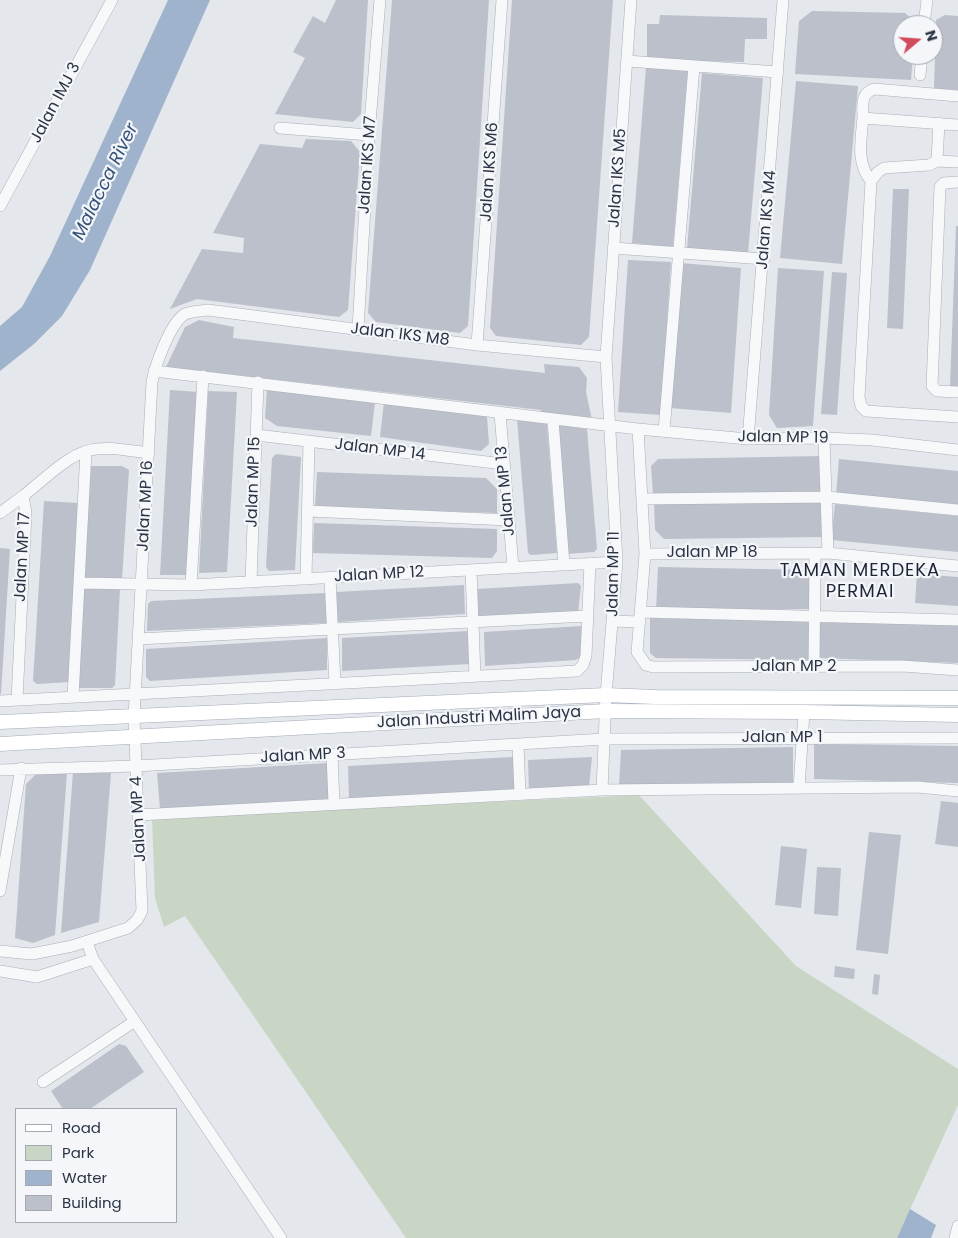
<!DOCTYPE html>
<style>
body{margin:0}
#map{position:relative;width:958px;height:1238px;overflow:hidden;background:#e4e7ec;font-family:Poppins,sans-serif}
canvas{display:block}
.legend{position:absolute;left:15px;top:1108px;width:162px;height:115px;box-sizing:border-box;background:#f4f6f9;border:1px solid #a4a8b1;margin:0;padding:6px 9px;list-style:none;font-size:15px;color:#2b3445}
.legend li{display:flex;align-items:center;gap:10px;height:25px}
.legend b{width:25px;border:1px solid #a4a8b1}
.north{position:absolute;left:893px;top:15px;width:50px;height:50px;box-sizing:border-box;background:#f4f6f9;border:1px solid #a4a8b1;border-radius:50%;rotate:72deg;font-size:14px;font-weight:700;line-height:20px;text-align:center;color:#2b3445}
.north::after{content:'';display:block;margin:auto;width:18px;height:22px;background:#d1495b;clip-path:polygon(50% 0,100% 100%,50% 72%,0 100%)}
</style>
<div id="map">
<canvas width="958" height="1238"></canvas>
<ul class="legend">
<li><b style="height:6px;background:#fff"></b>Road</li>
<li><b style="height:14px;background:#c9d6c5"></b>Park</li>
<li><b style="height:14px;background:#9fb4cc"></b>Water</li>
<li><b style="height:14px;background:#bbc0ca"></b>Building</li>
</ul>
<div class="north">N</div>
</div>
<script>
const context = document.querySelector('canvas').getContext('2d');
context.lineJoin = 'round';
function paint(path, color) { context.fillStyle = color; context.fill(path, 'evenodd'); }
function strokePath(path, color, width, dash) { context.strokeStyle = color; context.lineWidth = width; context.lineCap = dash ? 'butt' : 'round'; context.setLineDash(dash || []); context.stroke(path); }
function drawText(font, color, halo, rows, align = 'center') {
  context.font = font + ' Poppins,sans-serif'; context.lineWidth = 4.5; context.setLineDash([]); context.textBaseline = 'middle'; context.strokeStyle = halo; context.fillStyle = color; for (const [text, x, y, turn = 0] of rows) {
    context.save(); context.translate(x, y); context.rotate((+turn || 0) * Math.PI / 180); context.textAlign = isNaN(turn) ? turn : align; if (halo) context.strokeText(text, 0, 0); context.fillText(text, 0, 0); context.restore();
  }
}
const green = new Path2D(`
 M639,795L796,966L958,1069V1105L897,1238H406L185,916L164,927L155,898L152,818Z`);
const water = new Path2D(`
 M168,0H210L90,270L62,316L34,344L0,371V326L22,307L50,256Z
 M910,1209L936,1225L931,1238H897Z`);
const building = new Path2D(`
 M336,0H368L361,114L353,122L275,114L305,58L293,52L313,16L325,23Z
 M392,0H489L468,326L460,333L376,322L368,313Z
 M512,0H613L589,337L581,345L496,336L490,328Z
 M812,11L905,13L915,22V25H903V55H913L911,80L795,74L799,21Z
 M660,15L767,18V39H745L744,62L647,60V24H659Z
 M945,15L958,16V90L934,89L936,20Z
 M646,67L688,71L673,247L632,243Z
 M702,73L763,78L748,253L687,248Z
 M796,81L858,86L842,264L780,258Z
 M306,139L351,141L360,152L348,310L339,317L197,299L170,309L202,249L243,253L244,238L213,233L260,144L302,148Z
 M893,189H909L903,329L887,328Z
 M956,226H958V386H950Z
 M628,260L671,262L661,415L618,412Z
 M680,263L741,268L731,413L670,408Z
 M778,268L824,271L813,426L777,428L769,415Z
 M832,272L847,273L837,415L821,414Z
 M199,320L234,327L233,338L545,373L544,364L579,367L587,378L586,392L592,420L540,414L541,410L166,367L185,327Z
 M267,388L375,402L371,436L277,426L265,418Z
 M170,390L199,392L189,575H160Z
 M208,391L237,392L227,572L199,573Z
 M384,402L483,415L487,417L489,444L481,451L380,437Z
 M517,419L547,424L557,553L531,555L528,553Z
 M558,425L587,429L597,549L594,552L567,554Z
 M276,454L301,457L295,570L269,571L266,567L272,458Z
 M821,456V492L653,495L651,466L658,459Z
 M839,459L958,471V507L836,495Z
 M91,466H122L129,470L122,580L84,579Z
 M317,472L486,478L497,489V513L315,507Z
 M821,500L822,537L664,539L655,530L654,503Z
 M44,501L78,503L69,682L37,684L33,681Z
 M835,504L958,516V552L831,540Z
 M314,523L497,529V551L492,558L313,553Z
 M0,548L10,549L1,694H0Z
 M658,567L812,570L811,609L656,611Z
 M917,574L958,577V606L915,603Z
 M578,583L581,586L578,613L478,619L477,589Z
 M464,585L465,614L338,622L336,592Z
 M83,588L120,589L115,685L112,688H77Z
 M326,593L327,623L147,631L148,604L151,601Z
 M650,618L811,621L809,660L656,658L650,653Z
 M818,619L958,624V663L817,658Z
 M582,626L580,657L576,660L485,666L484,632Z
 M469,631L470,664L342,671V638Z
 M327,638V670L150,681L146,677V649Z
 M814,744L958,746V783L814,779Z
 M793,747V784L619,786L621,750Z
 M513,757L515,789L349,799L348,766Z
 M592,757L589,787L529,792L528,760Z
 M329,763L330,799L160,809L157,773Z
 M73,772L111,773L99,922L61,933Z
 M37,773H67L55,935L33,943L15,938L26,784Z
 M941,801L958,803V847L935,844Z
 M869,832L901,835L888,954L856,950Z
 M781,846L807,849L801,908L775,905Z
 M817,867L841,868L838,916L814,914Z
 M835,966L855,969L854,979L834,977Z
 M874,974L880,975L878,995L872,994Z
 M119,1044L126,1046L144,1072L90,1109H63L51,1091Z`);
const minor = new Path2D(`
 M924,25L927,0
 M627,61L778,72
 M920,75L922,55
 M863,118C863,105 860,94 874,89L958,96
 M280,128L369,135
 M937,161L939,123
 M958,162L937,161L929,165L884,168L878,172L871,181L859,397L861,406L866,411L958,417
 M871,181C856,163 861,140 863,118L958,125
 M958,182L944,183L940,187L932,386L937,391L958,392
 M0,206L112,0
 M613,248L764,259
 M358,330L369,135L380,0
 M477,345L502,0
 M154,371L638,429L748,439L824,438L872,440L958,450
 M500,414L513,567
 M553,420L564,565
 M638,429L645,554L637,652L646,665L653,667L902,666L958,670
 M664,431L694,66
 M256,435L504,464
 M824,438L828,553
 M748,439L783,0
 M642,499L827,497L958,510
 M308,511L509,520
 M0,513L23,496
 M645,554L828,553L958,566
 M471,570L475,676
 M330,577L335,684
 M306,579L309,441
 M251,582L258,382
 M80,583L191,585L617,562
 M191,585L203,376
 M642,612L958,620
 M613,621L640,622
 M138,639L587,616
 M814,667L815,553
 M73,697L86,451
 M17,700L26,513L23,496C40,483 67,456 87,451C105,445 130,451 149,453
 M0,701L577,671L583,665L586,656L590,563
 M518,744L520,795
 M332,755L334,803
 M0,770L136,766L605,739L958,738
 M799,788L804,712
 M602,790L606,695L617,562L606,357L631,0
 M138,815L602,790L918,787L958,791
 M0,891L21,768
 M87,942L93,959L281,1238
 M0,951L32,954L72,946L128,928L137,920L142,911L134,717L152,382C155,366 170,323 185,314C192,311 201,311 208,310L477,345L606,357
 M0,971L37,977L93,959
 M43,1082L135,1021
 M955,1238L958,1226`);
const major = new Path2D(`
 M0,722L606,695L655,697L958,698
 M0,744L606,711L804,712L958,715`);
const streetNames = [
 ["Jalan IMJ 3",56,103,-62],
 ["Jalan IKS M7",368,165,-86],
 ["Jalan IKS M6",490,172,-86],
 ["Jalan IKS M5",618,178,-86],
 ["Jalan IKS M4",767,220,-85],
 ["Jalan IKS M8",400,335,7],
 ["Jalan MP 19",783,438,1],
 ["Jalan MP 14",380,450,7],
 ["Jalan MP 15",254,482,-88],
 ["Jalan MP 13",506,491,-95],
 ["Jalan MP 16",146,506,-87],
 ["Jalan MP 18",712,553],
 ["Jalan MP 17",23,557,-87],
 ["Jalan MP 11",614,574,-89],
 ["Jalan MP 12",379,575,-3],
 ["Jalan MP 2",794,667],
 ["Jalan Industri Malim Jaya",479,718,-3],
 ["Jalan MP 1",782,738],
 ["Jalan MP 3",303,756,-3],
 ["Jalan MP 4",139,819,-93]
];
const waterNames = [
 ["Malacca River",106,182,-64]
];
const neighbourhoodNames = [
 ["TAMAN MERDEKA",860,571],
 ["PERMAI",860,592]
];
paint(green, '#c9d6c5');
paint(water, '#9fb4cc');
paint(building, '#bbc0ca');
strokePath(minor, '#a9aeb7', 12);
strokePath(major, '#a3abb8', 15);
strokePath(minor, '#f7f8fa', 11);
strokePath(major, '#fff', 14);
drawText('16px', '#2b3445', '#f4f6f9', streetNames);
drawText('italic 18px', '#34527a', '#f4f6f9', waterNames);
context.letterSpacing = '1px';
drawText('18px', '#1d2536', '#f4f6f9', neighbourhoodNames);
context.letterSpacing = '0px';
</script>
